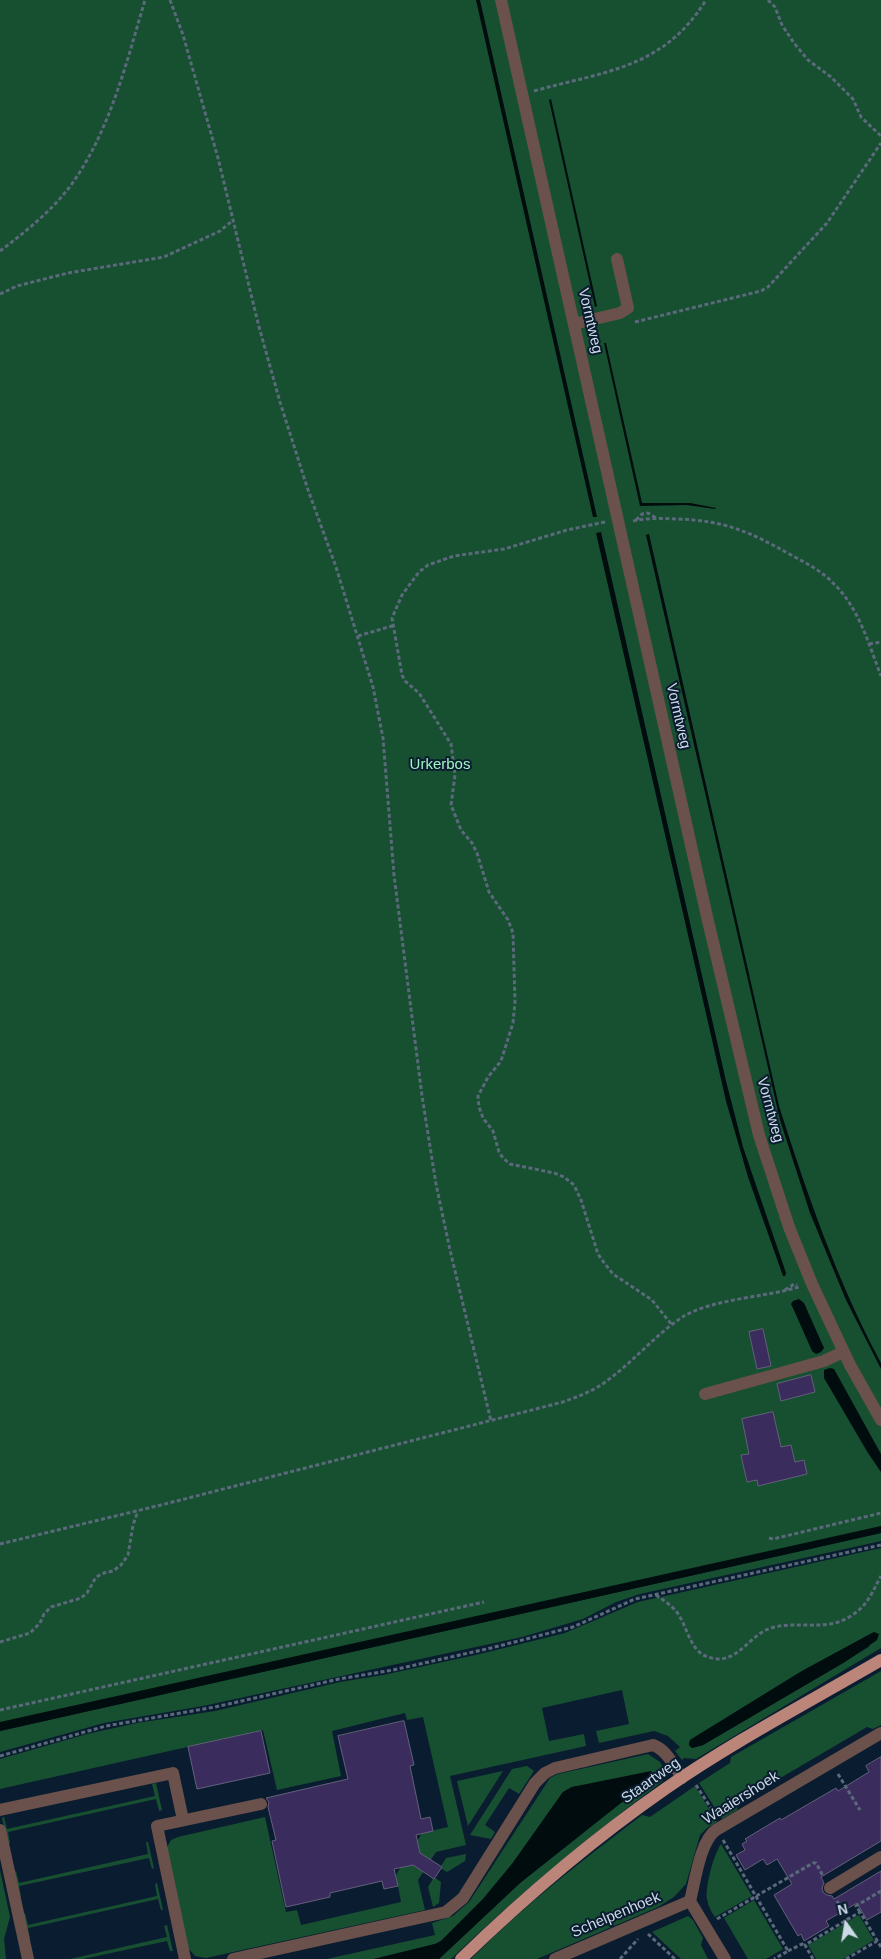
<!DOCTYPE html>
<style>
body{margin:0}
#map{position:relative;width:881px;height:1959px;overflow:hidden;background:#0a1d30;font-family:Helvetica,sans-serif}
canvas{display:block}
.north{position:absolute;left:821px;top:1899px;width:50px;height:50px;-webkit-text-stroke:4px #0a1d30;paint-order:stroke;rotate:347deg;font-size:14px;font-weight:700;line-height:20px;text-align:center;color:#cdd9e6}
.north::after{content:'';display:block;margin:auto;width:18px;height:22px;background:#cdd9e6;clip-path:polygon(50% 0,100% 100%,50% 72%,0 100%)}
</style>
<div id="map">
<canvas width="881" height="1959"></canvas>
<div class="north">N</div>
</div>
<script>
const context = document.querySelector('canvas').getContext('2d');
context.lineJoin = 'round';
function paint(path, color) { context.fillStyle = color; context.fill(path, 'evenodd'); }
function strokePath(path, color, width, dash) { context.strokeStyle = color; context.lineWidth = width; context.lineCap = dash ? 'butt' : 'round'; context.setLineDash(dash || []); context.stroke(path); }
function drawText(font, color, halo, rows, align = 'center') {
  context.font = font + ' Helvetica,sans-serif'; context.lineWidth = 4; context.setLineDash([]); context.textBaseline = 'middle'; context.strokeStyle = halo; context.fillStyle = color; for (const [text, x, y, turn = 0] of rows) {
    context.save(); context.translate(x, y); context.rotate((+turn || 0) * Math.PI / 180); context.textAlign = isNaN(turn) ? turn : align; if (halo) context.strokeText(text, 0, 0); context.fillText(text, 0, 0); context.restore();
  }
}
const green = new Path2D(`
 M0,0H881V1530L0,1728Z
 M881,1533V1541L640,1594L616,1602L583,1619L522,1637L203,1706L104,1723L0,1752V1731Z
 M881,1548V1648L696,1759L684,1758L682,1760L675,1751L680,1747L668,1736L654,1731L599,1743L596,1731L629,1724L622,1690L542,1708L549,1741L584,1734L586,1746L450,1776L466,1845L436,1852L430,1861L421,1855L418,1845L416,1843L422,1833L448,1827L423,1717L407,1720L405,1713L332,1731L341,1776L277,1790L263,1730L0,1789V1759L87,1734L137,1723L215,1711L340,1682L383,1675L480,1654L565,1633L638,1602ZM874,1632L869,1647L703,1745L692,1748L689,1745L690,1740L802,1671Z
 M881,1671V1725L873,1729L867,1727L738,1803L737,1810L722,1819L699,1783L730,1763L731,1757Z
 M648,1754L660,1762L665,1771L663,1773V1781C588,1837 518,1895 451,1959H439L520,1883L654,1776L572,1787L563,1792L512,1864L483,1899L441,1941L435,1944L374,1959H327L435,1935L432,1923L453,1916L469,1902L550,1778L558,1774Z
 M527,1766L534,1771L519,1794L509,1788L485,1825L495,1832L491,1839L470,1835L512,1769Z
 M503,1771L468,1826L457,1781Z
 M156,1783L162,1810L159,1811L156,1799L8,1832L10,1843L8,1844L2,1818L4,1817L7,1829L155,1796L152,1784Z
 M695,1786L717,1822L707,1828L700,1835L686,1884L674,1897L658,1907L537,1959H471C523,1906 583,1860 642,1815L650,1817Z
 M265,1817L286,1912L297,1910L301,1925L401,1902L396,1875L402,1865L404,1867L415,1864L424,1871L418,1880L425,1910L206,1958L195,1956L188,1948L167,1847L171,1840L178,1837Z
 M146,1842H148L154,1868L152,1869L149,1858L19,1886L21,1897L19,1898L13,1872L16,1871L19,1883L148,1854Z
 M721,1844L752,1896L715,1917C711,1911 708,1906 707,1899C705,1886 714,1854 721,1844Z
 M466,1854L465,1861L447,1872L440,1868L446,1858Z
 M0,1870L10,1917L4,1939L6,1959H0Z
 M434,1877L441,1882L439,1903L433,1907L428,1887Z
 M157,1883L163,1910H161L158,1899L28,1928L30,1939L28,1940L22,1913H25L28,1925L157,1896L155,1884Z
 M754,1900L783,1949L766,1959H748L724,1918Z
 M859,1915L874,1940L843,1959H816L808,1945Z
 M688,1916L693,1920L703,1938L701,1945L708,1959H681L652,1932Z
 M167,1925L173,1951H170L167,1941L83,1959H70L167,1937L164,1926Z`);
const water = new Path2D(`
 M476,0H480L597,517H593Z
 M551,99L597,306L595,307L549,100Z
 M604,343H606L642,503H690L716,508L715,509L687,505L640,506Z
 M601,532L726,1081L743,1147L786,1273L785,1276H783L748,1177L726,1101L596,533Z
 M649,534L779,1106C807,1194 837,1281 881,1363V1369L846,1300L810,1213L780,1120L646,535Z
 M799,1299L804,1303L824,1348L821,1352L816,1354L812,1351L793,1308L791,1304L793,1301Z
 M830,1368L834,1369L881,1454V1472L868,1453L824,1378V1370Z
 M881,1526V1533L0,1731V1722Z
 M874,1632L879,1634L877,1640L845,1662L703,1745L692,1748L689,1745L690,1740L802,1671Z
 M651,1771L655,1776L520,1883L439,1959H374L435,1944L441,1941L483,1899L512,1864L563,1792L572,1787Z`);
const building = new Path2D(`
 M763,1329L771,1366L757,1369L749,1332Z
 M811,1375L815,1392L781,1401L777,1384Z
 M773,1412L781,1447L791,1445L795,1462L804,1460L807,1474L758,1486L757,1480L747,1482L741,1455L749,1454L742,1419Z
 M404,1721L414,1765L410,1766L421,1819L430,1817L433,1831L416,1835L420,1853L442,1867L434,1879L413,1865L394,1869L398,1886L384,1889L382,1881L330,1893V1897L286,1907L272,1841L276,1840L268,1807L269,1802L266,1798L348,1779L338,1736Z
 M261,1731L270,1773L197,1789L188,1747Z
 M881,1757V1841L821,1877L824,1883L822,1888L823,1892L827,1895L832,1896L834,1899L881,1871V1912L867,1920L857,1903L826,1921L829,1926L804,1941L801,1934L798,1936L774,1895L792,1884L777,1859L767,1865L763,1859L745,1870L736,1855L745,1850L742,1844L747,1841L745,1839L780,1818L781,1820L836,1788L838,1791L869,1772L866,1766Z`);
const path = new Path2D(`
 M170,0L183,35L218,158L259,327L280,402L307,487L336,567L373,687L383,738L394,875L422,1096L436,1184L450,1250L491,1421
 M768,0L775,7L782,25L794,43L808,60L831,77L853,99L861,117L881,136
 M534,91C605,71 663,69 706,0
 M0,251C24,233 49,213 68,189C109,135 126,64 145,0
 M0,294L17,286L68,273L164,257L220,231L232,221
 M635,322L761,291L768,287L827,223L881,143
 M636,520L642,514L648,513L656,518
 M633,521C646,518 661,518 675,519C725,520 750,532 793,556C808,564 823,572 834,584C859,608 869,645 881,676
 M605,522L567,530L504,549L454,556L428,565L419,572L402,595L392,618L402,675L405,681L419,693L451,744L455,775L451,805L461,830L472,843L477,853L489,892L508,920L513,933L515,1002L513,1023L501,1061L488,1077L478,1096L479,1107L483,1118L493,1131L499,1152L503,1158L510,1164L554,1173L564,1177L574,1185L581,1200L598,1254L605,1264L613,1274L652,1300L672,1325
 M358,636L392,626
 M869,644L881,642
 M785,1290L794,1284L797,1285
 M769,1538L773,1539L881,1513
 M0,1544L161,1505L563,1402C579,1396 594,1391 608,1380C634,1361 656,1334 684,1316C713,1299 766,1297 799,1287
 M656,1595C663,1600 671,1605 676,1611C688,1626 689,1651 708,1657C737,1667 748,1635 771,1628C797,1620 825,1632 849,1617C868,1606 871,1594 881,1576
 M0,1642L30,1633L40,1623L44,1614L51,1607L81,1598L87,1593L96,1577L104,1573L113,1571L121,1565L128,1555L133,1525L138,1511
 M0,1710L484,1602
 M0,1756L106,1726L215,1707L339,1679L393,1670L491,1648L573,1627L635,1599L881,1545
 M838,1774L860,1810
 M696,1785L716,1816
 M723,1840L788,1951L774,1959
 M837,1901L848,1919
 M860,1912L856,1906L881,1891
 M717,1919L813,1863H816L823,1876
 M648,1934L675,1959
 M788,1951L802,1944L805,1945
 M620,1959L638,1939
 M813,1959L805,1945L860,1912L881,1947
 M846,1959L877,1941`);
const minor = new Path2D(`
 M501,0L708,921L759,1135L789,1227L812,1284L850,1365L881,1420
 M574,324L620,313L628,308L617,259
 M705,1394L824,1361L843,1352
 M0,1810L173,1773L183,1820
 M0,1830L28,1959
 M830,1888L881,1857
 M185,1959L157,1826L261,1804
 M233,1959L446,1912L463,1898L535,1783L545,1773L555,1768L653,1745C667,1750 674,1766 682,1778
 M555,1959L690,1901
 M725,1959L690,1901C695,1882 700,1841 716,1830L881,1733`);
const major = new Path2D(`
 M461,1959C524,1898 593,1839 665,1789C734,1741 809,1702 881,1660`);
const streetNames = [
 ["Vormtweg",590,321,77],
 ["Vormtweg",678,716,77],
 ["Vormtweg",770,1110,75],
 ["Staartweg",651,1781,-35],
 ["Waaiershoek",741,1798,-32],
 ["Schelpenhoek",616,1915,-23]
];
const parkNames = [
 ["Urkerbos",440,765]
];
paint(green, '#174f31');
paint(water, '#000c0d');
paint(building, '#3a2d5d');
strokePath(building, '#645f7b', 1);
strokePath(path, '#5a6a7b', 3, [4, 2.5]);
strokePath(minor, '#6b514b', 12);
strokePath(major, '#bc857a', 12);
drawText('15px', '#cdd9e6', '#0a1d30', streetNames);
drawText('15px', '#a0f6c0', '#0a1d30', parkNames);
</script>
